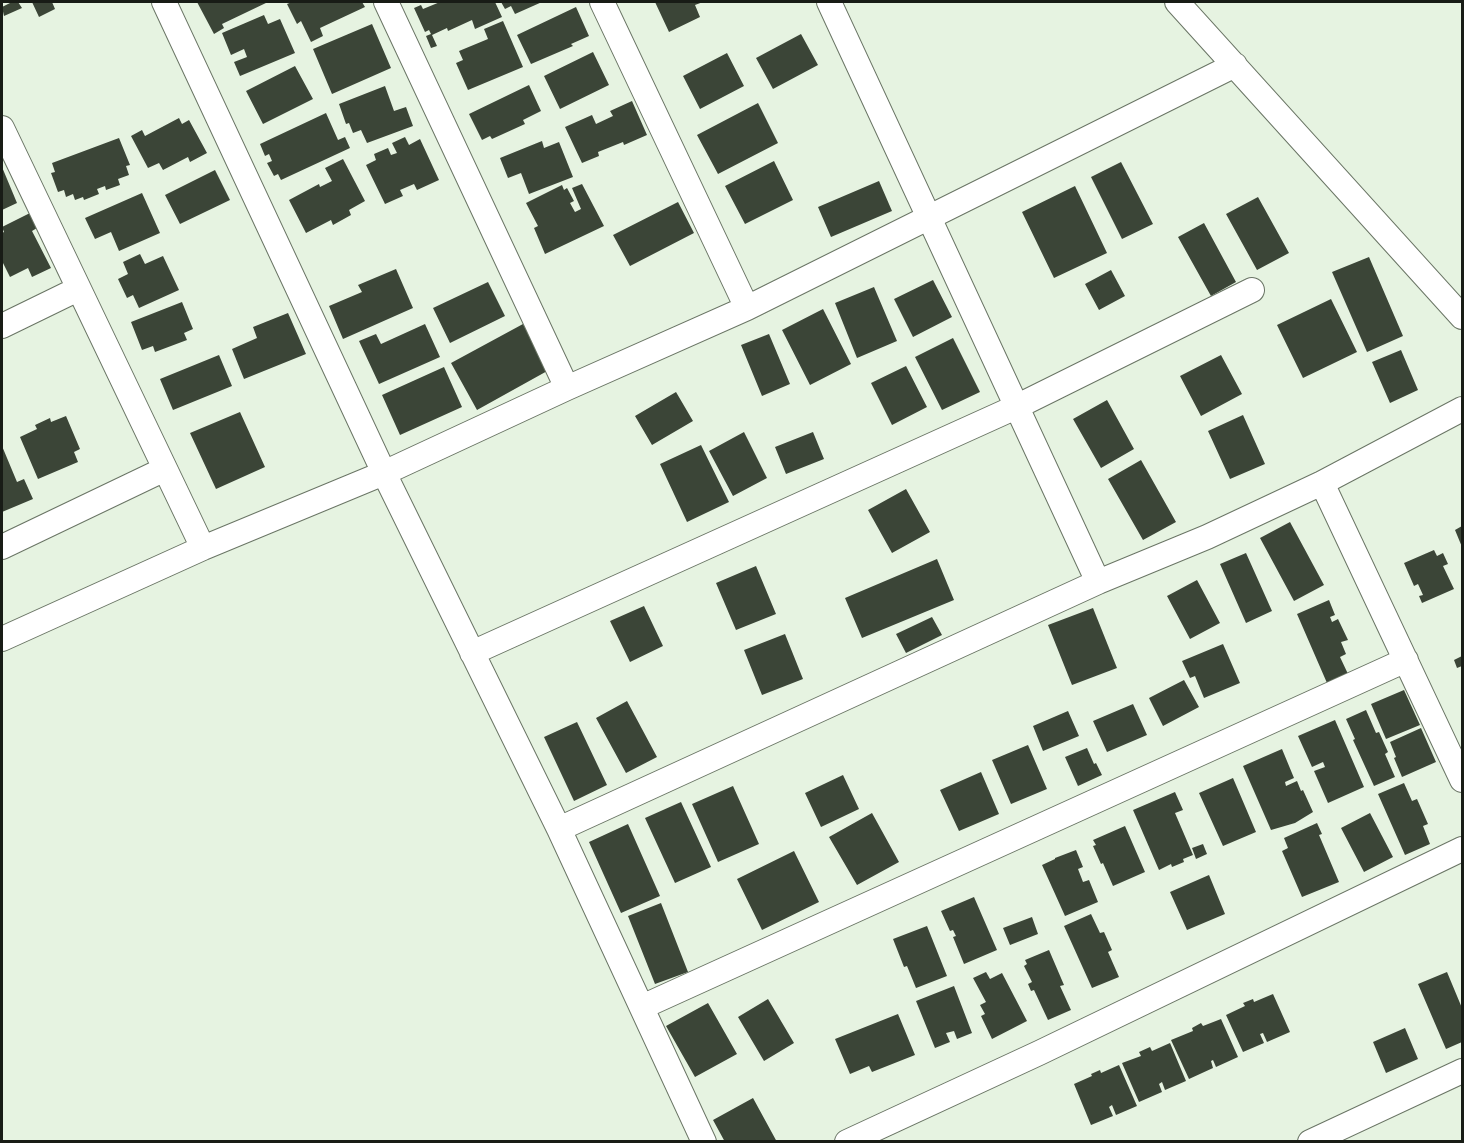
<!DOCTYPE html>
<style>
body{margin:0}
#map{position:relative;width:1464px;height:1143px;overflow:hidden;background:#e6f3e1;font-family:Georgia,serif}
canvas{display:block}
.frame{position:absolute;inset:0;border:3px solid #181c16;pointer-events:none}
</style>
<div id="map">
<canvas width="1464" height="1143"></canvas>
<div class="frame"></div>
</div>
<script>
const context = document.querySelector('canvas').getContext('2d');
context.lineJoin = 'round';
function paint(path, color) { context.fillStyle = color; context.fill(path, 'evenodd'); }
function strokePath(path, color, width, dash) { context.strokeStyle = color; context.lineWidth = width; context.lineCap = dash ? 'butt' : 'round'; context.setLineDash(dash || []); context.stroke(path); }
const building = new Path2D(`
 M12,2H18L22,8L4,16L2,7Z
 M32,2H52L55,9L39,17Z
 M197,2H268L222,24L224,28L214,34Z
 M292,2H362L365,7L320,28L323,36L311,42L301,21L297,24L287,4Z
 M440,2H495L502,17L475,29L472,20L448,31L447,28L432,35L437,46L431,48L426,36L431,34L429,30L425,32L414,8L421,5L423,9Z
 M501,2H542L515,14L511,6L505,9Z
 M655,2H703L695,5L700,17L669,32Z
 M576,7L589,36L571,44L573,46L531,64L517,35Z
 M264,15L268,24L280,19L295,53L240,76L234,62L247,57L244,49L231,55L222,33Z
 M503,21L523,67L468,90L456,63L463,60L459,51L488,39L484,29Z
 M372,24L391,68L332,94L313,49Z
 M801,34L818,65L773,89L756,58Z
 M593,52L609,85L560,109L544,76Z
 M727,53L744,86L700,109L683,76Z
 M295,66L313,99L263,124L246,91Z
 M529,85L541,111L523,120L525,124L492,139L490,136L482,140L469,114Z
 M385,86L394,111L406,107L413,126L367,143L361,130L353,133L349,123L346,124L339,104Z
 M632,101L647,135L624,145L623,142L598,152L599,156L582,163L565,127L592,115L596,124L613,116L610,111Z
 M758,103L778,143L718,174L697,135Z
 M326,113L338,140L345,137L350,148L281,180L278,174L274,176L267,163L272,161L269,154L265,156L260,144Z
 M179,118L182,124L189,120L207,153L190,162L188,157L163,170L159,163L148,168L131,136L142,130L145,136Z
 M405,137L409,145L420,139L439,180L417,190L414,184L400,190L403,196L385,204L366,165L376,160L374,154L388,148L391,155L397,153L392,143Z
 M119,138L130,165L126,166L129,175L118,179L120,185L106,190L105,186L97,189L99,194L84,200L83,197L75,200L73,194L66,197L64,190L58,192L51,173L55,172L52,163Z
 M542,141L544,148L559,142L573,177L529,194L521,173L508,178L500,158Z
 M343,159L365,201L349,210L351,215L333,225L331,220L306,233L289,200L319,184L320,187L332,181L325,168Z
 M774,161L793,200L745,224L725,186Z
 M1121,162L1153,224L1122,239L1091,177Z
 M2,167L17,203L2,210Z
 M215,170L230,200L180,224L165,195Z
 M879,181L892,211L831,237L818,207Z
 M582,184L604,226L545,254L534,228L538,226L526,203L562,185L564,190L567,188L574,201L570,203L575,212L581,209L572,188Z
 M1075,186L1107,253L1054,278L1022,212Z
 M142,193L160,233L119,251L111,232L95,239L85,218Z
 M1258,197L1289,253L1257,270L1226,214Z
 M678,202L694,233L630,266L613,235Z
 M30,213L37,228L32,231L51,268L32,277L28,268L10,277L2,261V233L4,232L2,227Z
 M1204,223L1236,282L1211,296L1178,237Z
 M140,254L145,264L163,256L179,290L139,308L133,295L127,298L118,279L128,274L123,262Z
 M1369,257L1403,336L1367,352L1332,272Z
 M396,269L413,308L343,339L329,306L362,292L358,285Z
 M1111,270L1125,296L1099,310L1085,284Z
 M933,280L952,317L913,337L894,299Z
 M488,282L505,316L450,343L433,308Z
 M874,287L897,341L857,358L835,303Z
 M1331,299L1357,352L1303,378L1277,325Z
 M182,302L193,329L184,333L187,340L155,352L153,346L142,350L131,322Z
 M823,309L851,364L810,385L782,330Z
 M288,313L306,354L244,379L232,349L257,338L253,327Z
 M425,324L440,357L379,384L359,341L376,334L381,344Z
 M523,324L549,370L477,410L451,363Z
 M769,334L790,384L762,396L741,345Z
 M953,338L980,392L942,410L915,357Z
 M1401,350L1418,390L1390,403L1372,362Z
 M219,355L232,386L173,410L160,379Z
 M1221,355L1242,394L1201,416L1180,376Z
 M906,366L927,407L892,425L871,383Z
 M444,367L462,407L400,435L382,395Z
 M676,392L693,421L652,445L635,416Z
 M1107,400L1134,449L1101,468L1073,419Z
 M240,412L265,467L216,489L190,433Z
 M1243,415L1265,464L1230,479L1208,431Z
 M66,416L80,449L74,452L78,462L38,479L20,437L37,429L35,425L50,418L51,422Z
 M744,432L767,478L733,496L709,451Z
 M813,432L824,459L786,474L775,447Z
 M701,445L729,502L687,522L660,464Z
 M2,446L17,482L24,479L33,499L2,512Z
 M1141,460L1176,522L1143,540L1108,479Z
 M906,489L930,532L892,553L868,510Z
 M1290,522L1324,585L1294,601L1260,538Z
 M1462,526V547L1455,530Z
 M1434,550L1437,556L1443,553L1448,564L1443,566L1454,589L1422,603L1419,596L1423,595L1418,584L1414,586L1404,563Z
 M1246,553L1272,611L1246,623L1220,564Z
 M937,559L954,600L862,638L845,598Z
 M756,566L776,614L736,630L716,583Z
 M1197,580L1220,623L1190,639L1167,596Z
 M1329,600L1335,615L1330,617L1332,622L1338,619L1348,640L1341,642L1346,654L1340,657L1348,674L1327,683L1297,614Z
 M644,606L663,646L630,662L610,621Z
 M1093,608L1117,668L1072,685L1048,625Z
 M932,617L942,635L906,653L896,634Z
 M785,634L803,679L762,695L744,650Z
 M1223,644L1240,683L1204,698L1195,676L1190,678L1182,661Z
 M1462,656V666L1457,668L1454,660Z
 M1184,680L1199,707L1163,726L1149,698Z
 M1404,690L1420,725L1386,739L1371,704Z
 M627,701L657,757L626,773L596,718Z
 M1133,704L1147,735L1107,752L1093,721Z
 M1366,710L1376,733L1379,732L1388,752L1385,754L1395,777L1374,786L1353,740L1355,739L1346,719Z
 M1068,711L1079,736L1043,751L1033,726Z
 M1335,720L1364,787L1328,803L1314,771L1325,767L1323,762L1312,767L1298,736Z
 M577,722L607,785L574,801L544,737Z
 M1421,728L1436,762L1402,777L1394,758L1396,757L1390,742Z
 M1028,745L1047,789L1011,804L992,760Z
 M1087,748L1094,764L1096,763L1102,775L1078,786L1065,757Z
 M1282,749L1294,778L1285,782L1286,786L1297,781L1301,791L1303,790L1313,812L1295,823L1271,830L1243,766Z
 M981,772L999,814L959,831L940,790Z
 M843,775L859,809L821,827L805,793Z
 M1233,778L1256,832L1223,846L1199,793Z
 M1404,783L1412,801L1417,799L1428,824L1423,826L1430,844L1405,855L1378,794Z
 M733,786L759,844L718,862L692,804Z
 M1175,792L1183,810L1175,813L1193,855L1183,859L1184,862L1172,867L1171,864L1159,870L1133,810Z
 M681,802L711,867L675,883L645,818Z
 M872,813L899,862L857,885L829,837Z
 M1370,813L1393,857L1364,872L1341,828Z
 M1317,823L1322,834L1319,835L1339,882L1302,897L1282,851L1288,848L1284,838Z
 M628,824L660,896L621,913L589,842Z
 M1125,826L1145,872L1113,886L1103,863L1101,864L1093,846L1096,845L1093,840Z
 M1203,844L1207,854L1196,859L1192,848Z
 M1076,850L1083,867L1078,869L1083,882L1089,880L1098,902L1065,916L1042,865L1055,859V858Z
 M794,851L819,902L762,930L737,879Z
 M1209,875L1225,914L1187,930L1170,892Z
 M974,897L997,950L964,964L953,937L956,936L953,930L950,931L941,911Z
 M661,903L688,972L655,984L628,916Z
 M1091,914L1100,933L1104,932L1112,950L1108,952L1119,977L1092,988L1064,926Z
 M1032,917L1038,934L1010,945L1003,928Z
 M927,926L947,976L916,988L907,966L904,967L893,939Z
 M1049,950L1064,985L1060,986L1071,1010L1048,1020L1034,990L1031,991L1028,984L1032,982L1024,966L1027,964L1025,960Z
 M986,972L990,979L1002,973L1027,1021L992,1039L981,1016L985,1014L980,1005L986,1002L973,978Z
 M1447,972L1462,1008V1042L1446,1049L1418,984Z
 M954,986L972,1033L957,1039L954,1031L946,1033L950,1042L935,1048L916,1001Z
 M1273,994L1290,1032L1267,1042L1263,1033L1260,1034L1264,1043L1243,1052L1226,1015L1245,1006L1243,1003L1253,999L1254,1002Z
 M768,999L794,1043L764,1061L738,1017Z
 M708,1003L737,1054L695,1077L666,1026Z
 M898,1014L915,1055L872,1072L869,1066L850,1074L835,1039Z
 M1221,1019L1238,1057L1216,1067L1213,1060L1211,1061L1213,1068L1189,1079L1171,1040L1193,1031L1192,1028L1201,1023L1203,1026Z
 M1405,1028L1418,1059L1386,1073L1373,1042Z
 M1170,1043L1186,1081L1165,1090L1162,1082L1159,1084L1162,1092L1139,1102L1122,1063L1141,1056L1139,1052L1150,1047L1152,1051Z
 M1119,1065L1137,1106L1116,1115L1112,1105L1109,1107L1113,1116L1091,1125L1074,1084L1092,1076L1091,1074L1100,1070L1101,1073Z
 M753,1098L777,1142H725L713,1120Z`);
const minor = new Path2D(`
 M164,2L384,473L559,829L704,1142
 M386,2L567,388
 M602,2L747,308
 M829,2L1098,582
 M1177,2L1462,317
 M2,128L203,548
 M2,326L78,289
 M1322,483L1462,780
 M2,547L165,469
 M2,639L203,548L384,473L567,388L747,308L1235,65
 M472,653L1016,407L1252,290
 M559,829L1098,582L1207,537L1322,483L1462,409
 M642,1007L1406,660
 M847,1142L1039,1053L1462,849
 M1310,1142L1462,1071`);
paint(building, '#3b4537');
strokePath(minor, '#6a7565', 26);
strokePath(minor, '#fff', 24);
</script>
